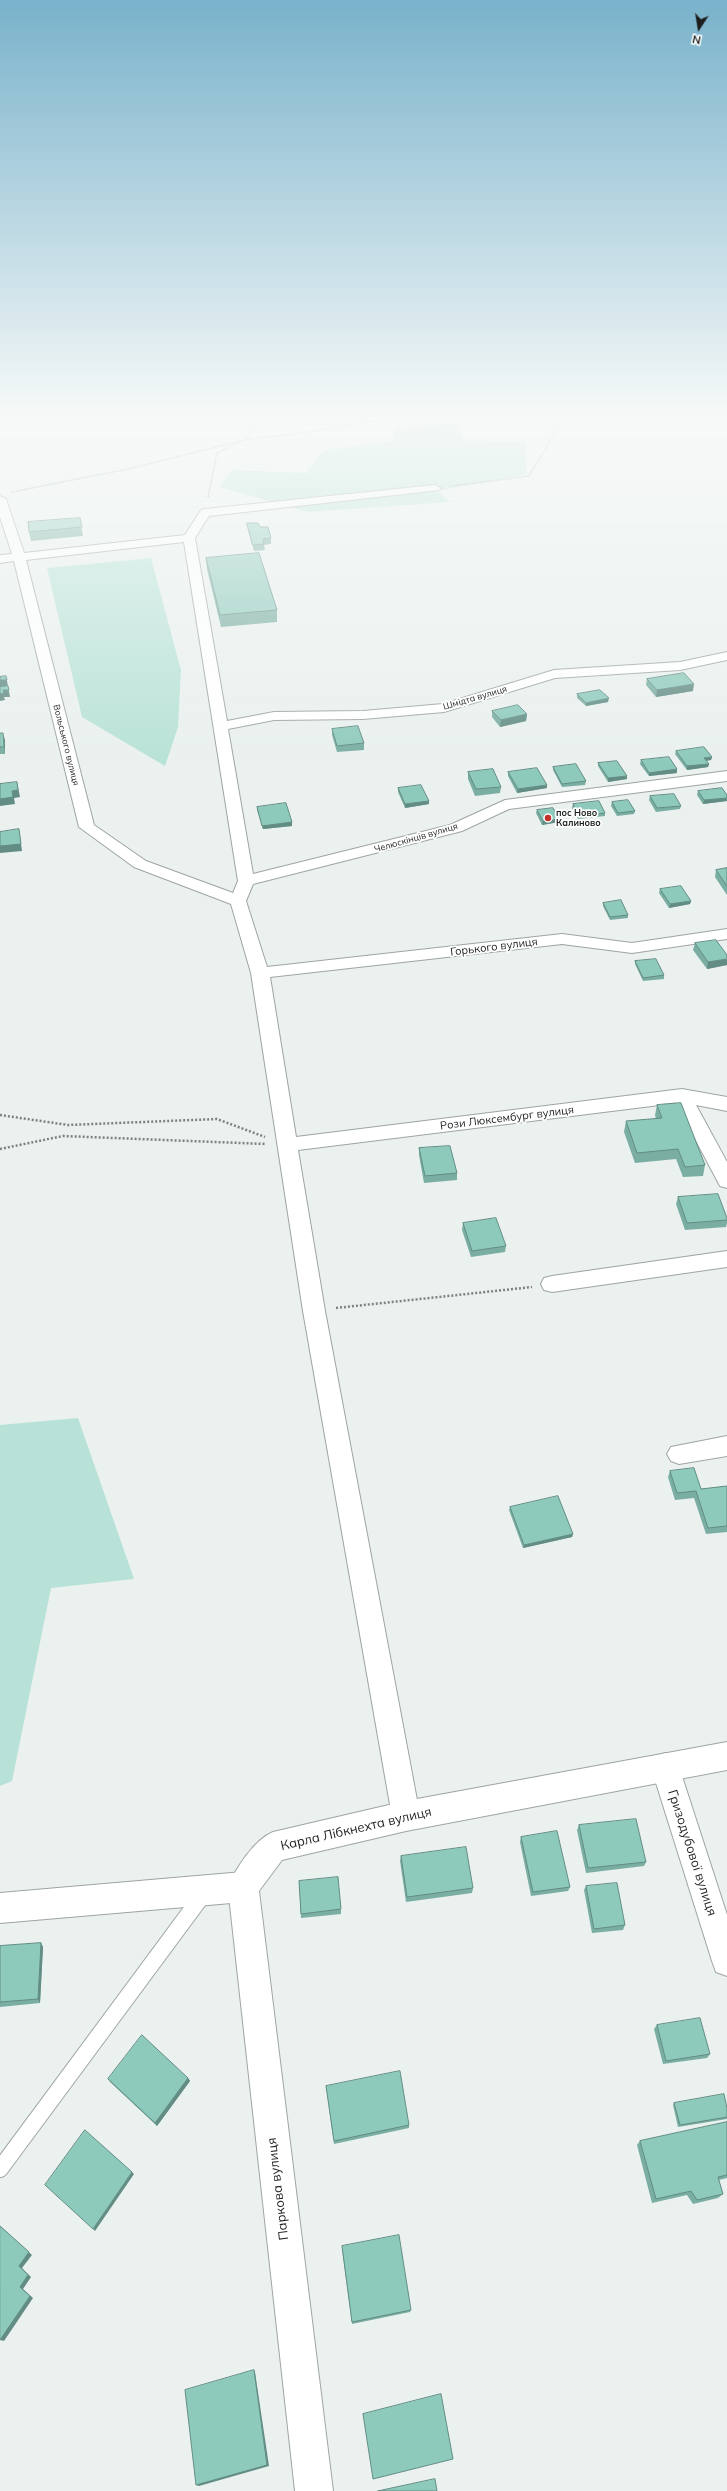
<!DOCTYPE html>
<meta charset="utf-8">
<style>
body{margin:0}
#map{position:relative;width:727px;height:2491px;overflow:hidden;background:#eaf1ef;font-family:Mulish,sans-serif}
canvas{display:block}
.north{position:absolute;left:679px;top:8px;width:40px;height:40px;-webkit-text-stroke:3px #fff;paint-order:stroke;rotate:192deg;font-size:11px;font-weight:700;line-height:16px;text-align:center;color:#1c1f1e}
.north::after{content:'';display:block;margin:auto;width:14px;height:18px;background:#1c1f1e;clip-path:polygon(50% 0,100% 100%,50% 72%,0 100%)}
</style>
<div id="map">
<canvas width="727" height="2491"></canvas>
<div class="north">N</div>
</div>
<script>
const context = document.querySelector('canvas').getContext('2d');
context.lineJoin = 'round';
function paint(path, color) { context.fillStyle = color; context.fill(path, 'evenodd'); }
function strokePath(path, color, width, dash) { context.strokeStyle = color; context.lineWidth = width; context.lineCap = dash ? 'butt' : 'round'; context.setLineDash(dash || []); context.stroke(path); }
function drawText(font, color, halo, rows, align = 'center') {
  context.font = font + ' Mulish,sans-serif'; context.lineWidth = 3.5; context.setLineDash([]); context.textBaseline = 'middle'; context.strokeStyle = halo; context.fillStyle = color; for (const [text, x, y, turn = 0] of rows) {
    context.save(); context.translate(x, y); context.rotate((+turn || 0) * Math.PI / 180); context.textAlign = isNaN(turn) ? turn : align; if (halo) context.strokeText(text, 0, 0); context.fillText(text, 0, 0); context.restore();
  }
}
const green = new Path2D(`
 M456,423L464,441L526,442V474L437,491L450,502L307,512L220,487L231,470L306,473L324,450L394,441L395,427Z
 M151,558L181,670L178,727L165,766L82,717L47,568Z
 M78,1418L134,1579L51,1588L12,1781L0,1786V1425Z`);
const pathFar1 = new Path2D(`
 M245,439L266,416
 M452,486L529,476L565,416
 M12,492L133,468L244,440L315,431L402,416
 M208,497L217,453L239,442`);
const path = new Path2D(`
 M0,1115L68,1125L217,1119L265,1137
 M0,1149L63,1136L266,1144
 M336,1308L532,1287`);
const lane = new Path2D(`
 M0,2169L202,1896`);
const street = new Path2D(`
 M435,485L441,488L439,490L209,516L195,538L227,721L274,712L363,711L443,704L554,670L680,662L727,652V660L680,670L555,678L444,712L363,719L274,720L228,729L253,874L450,825L505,800L727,771V781L509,809L462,831L253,884L246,901L267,967L562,934L632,943L727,929V939L632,953L562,944L270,977L296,1137L682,1089L727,1097V1111L696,1105L727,1162V1188L720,1186L676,1103L298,1150L325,1311L420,1816L416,1826L406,1830L396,1826L392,1816L303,1311L251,973L231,904L134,867L79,827L14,561L0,563V555L12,554L0,517V496L6,499L24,553L185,535L201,510L205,509ZM184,542L238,881L233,893L146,861L94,825L26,560Z
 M727,1251V1267L552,1292L544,1290L541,1284L544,1278L552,1276Z
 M727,1436V1456L679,1464L671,1461L667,1454L671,1447Z
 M665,1753L675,1757L679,1767L727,1915V1976L716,1972L712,1961L651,1767L655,1757Z
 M243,1872L253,1877L258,1887L253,1897L243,1902L0,1923V1893Z`);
const secondary = new Path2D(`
 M727,1742V1770L406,1831L282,1860L259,1891L333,2491H295L228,1887C236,1868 254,1840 273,1832L406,1801Z`);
const wall = new Path2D(`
 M80,518L83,536L31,541L29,532Z
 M247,523L260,527L271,538V544L264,545L265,550L254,551L248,530Z
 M206,558L277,610V622L221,627L207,569Z
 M647,679L693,691L656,697L646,685Z
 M577,694L608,702L586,706L577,698Z
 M492,711L527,714L526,721L500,727L492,717Z
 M332,729L364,743V750L337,752L332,735Z
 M0,733L5,740V754H0Z
 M676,751L712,757L711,760L706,761L709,764L708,767L687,770L675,754Z
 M641,760L677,773L649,776L640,764Z
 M598,763L627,779L608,782L598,766Z
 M553,767L586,781L585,785L562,787L553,770Z
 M468,772L501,787L500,793L475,796L468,779Z
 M508,772L547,788L517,793L508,776Z
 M398,788L429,804L405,808L398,792Z
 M698,791L727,795V801L703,804L697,795Z
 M650,796L681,806L680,809L656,812L649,800Z
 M612,802L635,811L634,814L617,816L611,806Z
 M573,804L605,813V816L578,819L572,808Z
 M257,807L292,822V826L263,829L257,810Z
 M537,810L560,819L559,822L542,825L536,813Z
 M727,868V895L715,877L716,870Z
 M660,889L691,901L690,904L669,908L659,893Z
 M603,903L628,915V918L610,920L603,906Z
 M695,943L727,955V965L707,969L693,950Z
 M635,961L664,975V979L643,981L635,964Z
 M657,1105L705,1165L703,1176L683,1177L676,1159L635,1163L624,1132L626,1121L656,1119L655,1115Z
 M419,1148L457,1173V1180L424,1183L419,1155Z
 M678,1197L727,1218V1223L726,1227L685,1230L676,1204Z
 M463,1223L506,1246L505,1252L471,1257L462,1230Z
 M670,1471L701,1489L727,1486V1532L706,1534L694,1498L675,1500L668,1477Z
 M510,1507L573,1534L572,1537L523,1548L509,1510Z
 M579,1825L646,1862L644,1866L586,1873L577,1830Z
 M521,1837L570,1887L568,1891L531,1896L520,1842Z
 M401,1856L473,1888L472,1893L406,1902L400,1861Z
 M299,1881L341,1909V1914L301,1918Z
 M586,1886L625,1925L623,1930L592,1933L584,1890Z
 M41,1943L43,1947L40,2003L0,2007V1946Z
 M657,2025L710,2054L707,2058L663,2064L654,2029Z
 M188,2078L190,2081L157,2126L110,2082L108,2079Z
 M326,2086L409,2125V2128L334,2144Z
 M674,2103L727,2108V2119L678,2127L673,2105Z
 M727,2122V2178L719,2180L723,2194L718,2198L693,2204L687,2195L652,2203L637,2145L640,2141Z
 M342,2249L411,2310L410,2312L352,2324Z`);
const shadedWall = new Path2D(`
 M6,676L8,686L0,687V680Z
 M694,684L693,691L656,697L657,690Z
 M8,686L10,697H4L5,700L0,701V694Z
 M609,698L608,702L586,706V703Z
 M527,714L526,721L500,727L501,720Z
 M3,733L5,740V754L4,747Z
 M712,757L711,760L704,761V758Z
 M709,764L708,767L687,770V766Z
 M677,769V773L649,776V773Z
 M627,776V779L608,782V778Z
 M17,782L20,797L14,798L15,804L0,806V799L12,791Z
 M547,785V788L517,793L518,789Z
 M727,798V801L703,804L704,800Z
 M429,801V804L405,808V804Z
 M560,819L559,822L542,825L543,821Z
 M292,822V826L263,829L262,826Z
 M19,829L22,851L0,853V846Z
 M691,901L690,904L669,908L670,904Z
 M727,959V965L707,969L708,962Z
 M573,1534L572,1537L523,1548L524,1545Z
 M41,1943L43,1947L40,2003L38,1999Z
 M188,2078L190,2081L157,2126L155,2123Z
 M132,2172L134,2174L95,2231L93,2229Z
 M0,2226L32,2255L22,2268L31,2277L23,2289L33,2298L4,2341L0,2340L20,2287L19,2266Z
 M254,2370L255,2372L269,2466L199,2486L196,2485Z`);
const building = new Path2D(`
 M80,518L82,527L29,532L28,522Z
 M247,523H258L260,527H268L271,538L263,539L264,544L253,545Z
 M259,553L277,610L220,615L206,558Z
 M684,673L694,684L657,690L647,679Z
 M6,676L7,680H0V677Z
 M8,686L9,690H3L4,693L0,694V687Z
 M600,690L609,698L586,703L577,694Z
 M518,705L527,714L501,720L492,711Z
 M358,726L364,743L337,746L332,729Z
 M0,733H3L4,747H0Z
 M704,747L712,757L704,758L709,764L687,766L676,751Z
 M669,757L677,769L649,773L641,760Z
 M617,761L627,776L608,778L598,763Z
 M576,764L586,781L562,784L553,767Z
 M537,768L547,785L518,789L508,772Z
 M493,769L501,787L476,789L468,772Z
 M17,782L18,790L12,791L13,797L0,799V784Z
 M421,785L429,801L405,804L398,788Z
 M722,788L727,795V798L704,800L698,791Z
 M674,794L681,806L657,808L650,796Z
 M628,800L635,811L618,813L612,802Z
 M599,801L605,813L579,816L573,804Z
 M286,803L292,822L262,826L257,807Z
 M553,808L560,819L543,821L537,810Z
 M19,829L21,844L0,846V832Z
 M727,868V886L716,870Z
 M681,886L691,901L670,904L660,889Z
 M621,900L628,915L610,917L603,903Z
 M716,940L727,955V959L708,962L695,943Z
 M656,959L664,975L643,978L635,961Z
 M681,1103L705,1165L685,1167L678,1149L637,1153L626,1121L662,1118L657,1105Z
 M450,1146L457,1173L425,1176L419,1148Z
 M718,1194L727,1218V1220L687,1223L678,1197Z
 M496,1218L506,1246L472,1251L463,1223Z
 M694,1468L701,1489L727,1486V1526L708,1528L696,1491L677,1493L670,1471Z
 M558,1496L573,1534L524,1545L510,1507Z
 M636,1819L646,1862L588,1868L579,1825Z
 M557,1831L570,1887L533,1892L521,1837Z
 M466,1847L473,1888L407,1897L401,1856Z
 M338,1877L341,1909L301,1914L299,1881Z
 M617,1883L625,1925L594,1929L586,1886Z
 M41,1943L38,1999L0,2002V1946Z
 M700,2018L710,2054L666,2061L657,2025Z
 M142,2035L188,2078L155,2123L108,2079Z
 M400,2071L409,2125L334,2141L326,2086Z
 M724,2094L727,2108V2117L680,2125L674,2103Z
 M727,2122V2175L718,2177L723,2194L697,2200L691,2191L656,2199L640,2141Z
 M85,2130L132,2172L93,2229L45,2185Z
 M0,2226L29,2252L19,2266L28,2275L20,2287L30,2296L0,2340Z
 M399,2235L411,2310L352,2322L342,2246Z
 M254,2370L267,2465L196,2485L185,2390Z
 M441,2394L453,2459L373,2479L363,2414Z
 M435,2479L437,2491H378Z`);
const markers = [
 [548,818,4,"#c0322a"]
];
const farStreetnames = [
 ["Шмідта вулиця",475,698,-16],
 ["Вольського вулиця",66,745,76],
 ["Челюскінців вулиця",416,838,-16]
];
const farPoinames = [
 ["пос Ново",556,813],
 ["Калиново",556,823]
];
const streetNames = [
 ["Горького вулиця",494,947,-7],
 ["Рози Люксембург вулиця",507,1118,-7]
];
const nearStreetnames = [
 ["Карла Лібкнехта вулиця",356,1829,-13],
 ["Гризодубової вулиця",692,1853,72],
 ["Паркова вулиця",278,2189,-97]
];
paint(green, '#b8e2d7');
strokePath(lane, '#9ea5a3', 18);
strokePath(street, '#9ea5a3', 2);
strokePath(secondary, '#9ea5a3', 2);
strokePath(pathFar1, '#7d8281', 1.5, [1, 1]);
strokePath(path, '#7d8281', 2.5, [2, 2]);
strokePath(lane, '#fff', 16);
paint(street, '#fff');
paint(secondary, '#fff');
paint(wall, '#7aaea2');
paint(shadedWall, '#638d84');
paint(building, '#8ecabc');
strokePath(building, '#638d84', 1);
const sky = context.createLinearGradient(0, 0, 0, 765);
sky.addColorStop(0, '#79b2cb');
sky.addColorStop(0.54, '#f6f9f8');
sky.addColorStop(1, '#f6f9f800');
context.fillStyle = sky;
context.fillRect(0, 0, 727, 765);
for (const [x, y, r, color] of markers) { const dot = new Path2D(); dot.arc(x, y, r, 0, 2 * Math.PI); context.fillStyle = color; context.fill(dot); strokePath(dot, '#fff', 1.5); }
drawText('9px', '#1c1f1e', '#fff', farStreetnames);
drawText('bold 9px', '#1c1f1e', '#fff', farPoinames, 'left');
drawText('11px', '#1c1f1e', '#fff', streetNames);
drawText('13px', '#1c1f1e', '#fff', nearStreetnames);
</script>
